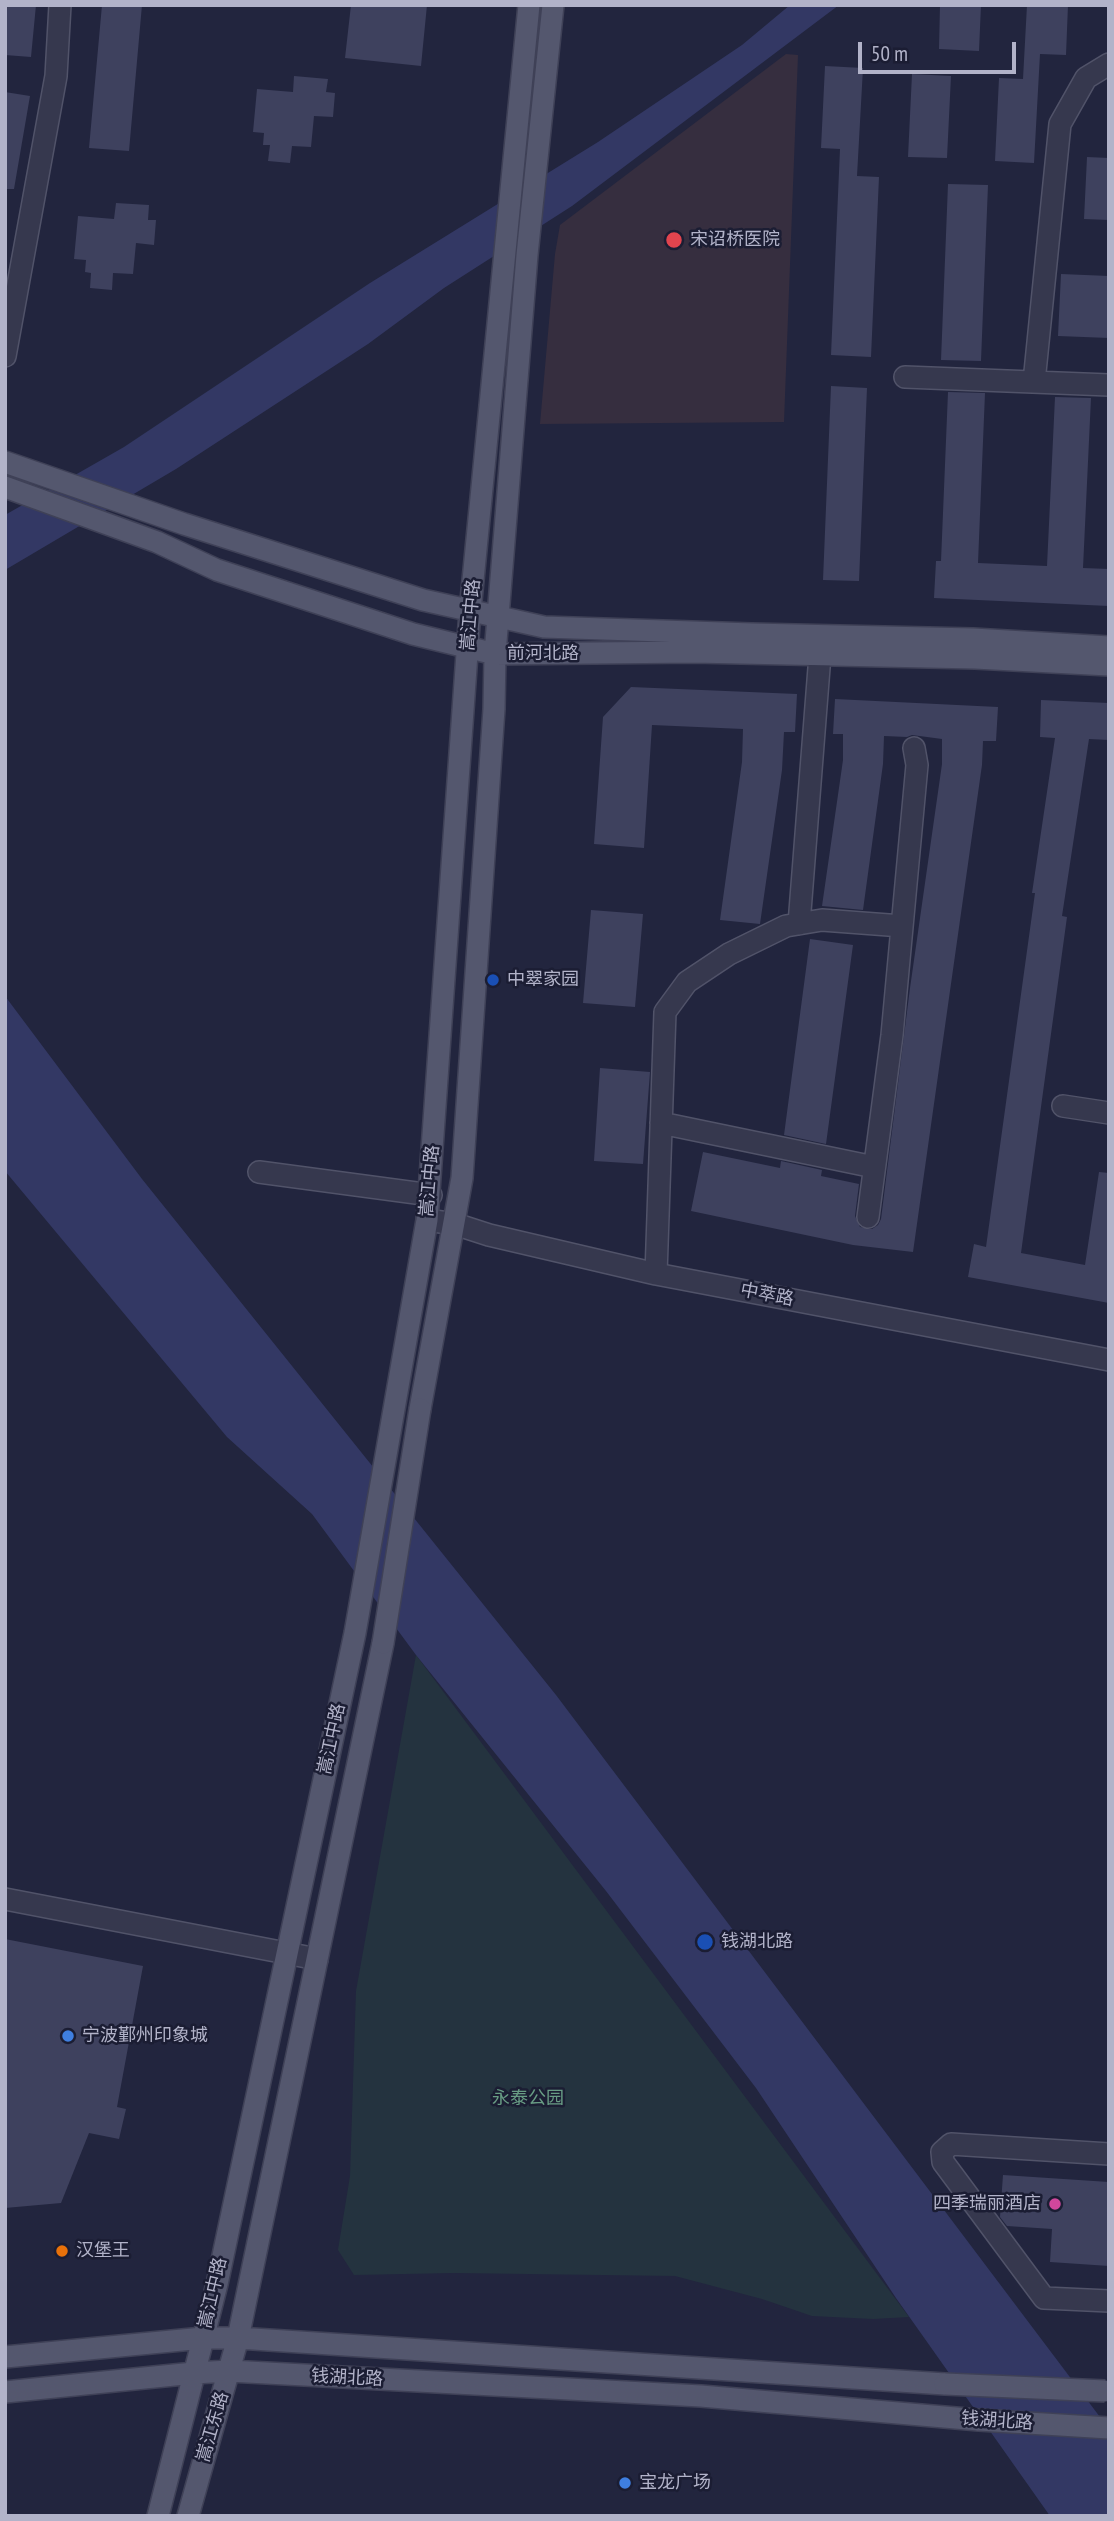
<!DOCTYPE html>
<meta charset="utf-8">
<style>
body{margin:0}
#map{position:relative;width:1114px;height:2521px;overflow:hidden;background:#22253e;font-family:"PT Sans Narrow",sans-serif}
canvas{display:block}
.frame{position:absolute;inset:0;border:7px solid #b2b3c9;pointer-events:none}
.scale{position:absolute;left:858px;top:42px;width:158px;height:32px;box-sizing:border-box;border:4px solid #b2b3c9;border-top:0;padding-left:9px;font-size:21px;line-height:24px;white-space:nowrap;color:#b2b3c9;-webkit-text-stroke:5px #1b1d33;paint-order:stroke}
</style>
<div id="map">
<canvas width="1114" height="2521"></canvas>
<div class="frame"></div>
<div class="scale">50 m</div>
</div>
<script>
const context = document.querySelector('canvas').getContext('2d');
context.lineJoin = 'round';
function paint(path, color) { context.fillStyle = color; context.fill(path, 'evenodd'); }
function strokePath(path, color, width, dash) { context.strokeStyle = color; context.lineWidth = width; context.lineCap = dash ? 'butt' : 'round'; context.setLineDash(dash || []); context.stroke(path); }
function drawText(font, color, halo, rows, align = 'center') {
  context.font = font + ' "PT Sans Narrow","Noto Sans SC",sans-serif'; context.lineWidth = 5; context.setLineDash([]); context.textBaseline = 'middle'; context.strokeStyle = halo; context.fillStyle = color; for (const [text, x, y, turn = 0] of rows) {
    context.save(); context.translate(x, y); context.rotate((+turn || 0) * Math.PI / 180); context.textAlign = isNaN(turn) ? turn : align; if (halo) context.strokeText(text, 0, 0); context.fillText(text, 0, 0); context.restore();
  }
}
const medical = new Path2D(`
 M786,54L798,55L784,422L540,424L555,254L560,225Z`);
const green = new Path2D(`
 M416,1655L909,2317L873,2319L812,2316L762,2299L675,2276L454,2273L354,2275L338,2250L350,2176L356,1991Z`);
const water = new Path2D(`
 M790,5H839L572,206L444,288L368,344L176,469L5,570V515L124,447L370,283L598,142L742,45Z
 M5,996L142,1179L556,1695L1109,2429V2516H1050L896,2298L756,2088L606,1891L416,1655L312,1514L227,1437L5,1171Z`);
const building = new Path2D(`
 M5,5H36L31,57L5,55Z
 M102,5H142L129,151L89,148Z
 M351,5H427L421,66L345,58Z
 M940,5H981L979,51L939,49Z
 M1027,5H1068L1066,55L1040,54L1034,163L995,161L999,78L1023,79Z
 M825,66L863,68L857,176L879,177L871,357L831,355L840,149L821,148Z
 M912,74L951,76L947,158L908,157Z
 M294,76L328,79L326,92L335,93L333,117L314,116L311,147L292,146L290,163L268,161L270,145H263L264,133L253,132L257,89L293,92Z
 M5,92L30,96L14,189H5Z
 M1087,157L1109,158V220L1084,219Z
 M948,184L988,185L981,361L941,360Z
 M116,203L149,205L148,220H156L154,245L136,243L133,274L113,273L112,290L90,288L91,273L85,272L86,260L74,259L78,216L114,219Z
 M1061,274L1109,276V338L1058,336Z
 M831,386L867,388L859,581L823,580Z
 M948,392L985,393L978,563L1047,566L1055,397L1091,398L1083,568L1109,569V606L934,598L936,561H941Z
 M631,687L797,694L795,732H784L782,770L760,924L720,920L742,762L743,729L652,725L644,848L594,844L603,717Z
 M835,699L998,707L996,741H983L982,765L913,1252L853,1245L691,1211L703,1152L780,1168L781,1161L822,1170L821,1176L859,1184L855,1216L860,1227L872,1229L878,1225L881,1219L910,988L942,764V739L912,735L907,737L884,736L883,764L863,910L822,906L843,760V734H833Z
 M1041,700L1109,703V740L1089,739L1062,916L1067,917L1021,1253L1085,1265L1099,1172L1109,1173V1303L968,1277L974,1244L986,1247L1035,893H1032L1055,738L1040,737Z
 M591,910L643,914L635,1007L583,1003Z
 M810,939L853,945L826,1144L784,1135Z
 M600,1068L650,1072L643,1164L594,1161Z
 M5,1939L143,1966L117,2107L126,2109L119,2139L89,2133L61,2203L5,2208Z
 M1003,2175L1109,2182V2266L1050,2262L1052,2229L1007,2226L1000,2217Z`);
const minor = new Path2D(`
 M5,356L56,76L60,5
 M905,377L1109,385
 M1034,382L1060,124L1086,78L1109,64
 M799,924L820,655
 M1063,1106L1109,1113
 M661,1123L874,1167
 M259,1172L431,1195
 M868,1217L892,1035L917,765L914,748
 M427,1220L455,1224L489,1235L656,1274L1109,1360
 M656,1274L665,1012L687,982L729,954L786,926L822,920L902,926
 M5,1899L317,1959
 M1109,2154L951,2144L942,2152L943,2162L1044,2298L1109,2301`);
const major = new Path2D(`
 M5,462L184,524L423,600L544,627L752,634L973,639L1109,647
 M5,487L157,542L217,570L413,634L495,654L694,652L975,658L1109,665
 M420,1409L462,1178L494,709L495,654L527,255L553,5
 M5,2357L203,2338H238L945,2384
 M5,2392L194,2373L229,2371L701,2396L979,2420
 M158,2516L217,2284L355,1633L427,1220L470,611L529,5
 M188,2516L238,2338L383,1643`);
const majorBridge = new Path2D(`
 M383,1643L420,1409
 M945,2384L1105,2391
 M979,2420L1109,2428`);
const markers = [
 [674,240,9,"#e0444e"],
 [493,980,7,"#1a4fb4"],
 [705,1942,9,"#1a4fb4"],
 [68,2036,7,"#3f7fe0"],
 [1055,2204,7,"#d1479c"],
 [62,2251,7,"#e8710a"],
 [625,2483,7,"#3f7fe0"]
];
const poiNames = [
 ["宋诏桥医院",690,240],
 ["中翠家园",507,980],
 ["钱湖北路",721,1942],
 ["宁波鄞州印象城",82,2036],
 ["四季瑞丽酒店",1041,2204,"right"],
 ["汉堡王",76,2251],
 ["宝龙广场",639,2483]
];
const streetNames = [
 ["嵩江中路",471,615,-85],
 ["前河北路",543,654],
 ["嵩江中路",430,1181,-85],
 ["中萃路",767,1295,11],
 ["嵩江中路",332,1739,-78],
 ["嵩江中路",213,2293,-77],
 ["钱湖北路",347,2378,3],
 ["钱湖北路",997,2421,4],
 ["嵩江东路",213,2427,-74]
];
const parkNames = [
 ["永泰公园",528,2099]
];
paint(medical, '#362e3f');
paint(green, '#24333f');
paint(water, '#333864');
paint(building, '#3e415e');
strokePath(minor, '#515369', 24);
strokePath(major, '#3f4157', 24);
strokePath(minor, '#36384e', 21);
strokePath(major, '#54576e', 21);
strokePath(majorBridge, '#3f4157', 24, []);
strokePath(majorBridge, '#54576e', 21);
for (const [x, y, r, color] of markers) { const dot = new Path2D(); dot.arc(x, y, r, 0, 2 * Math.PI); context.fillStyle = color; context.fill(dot); strokePath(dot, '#1b1d33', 2.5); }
drawText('18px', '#b2b3c9', '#1b1d33', poiNames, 'left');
drawText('18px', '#b2b3c9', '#1b1d33', streetNames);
drawText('18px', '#689c84', '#1b1d33', parkNames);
</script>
